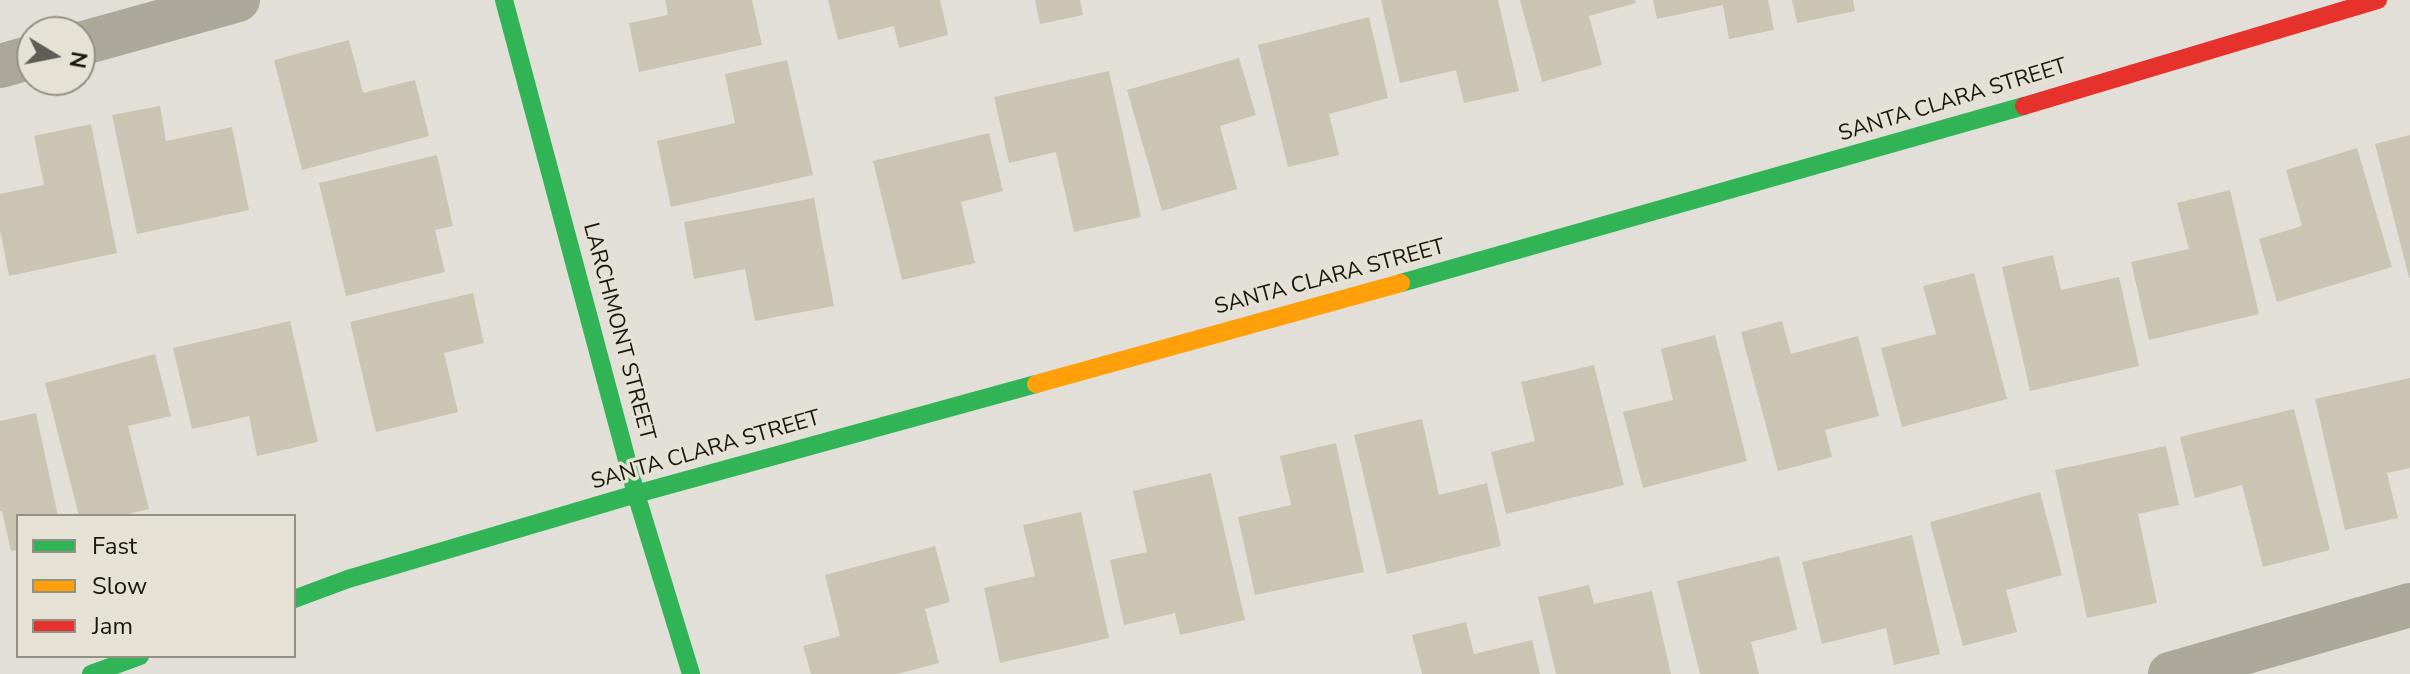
<!DOCTYPE html>
<style>
body{margin:0}
#map{position:relative;width:2410px;height:674px;overflow:hidden;background:#e1dfd8;font-family:"Nunito Sans",sans-serif}
canvas{display:block}
.legend{position:absolute;left:16px;top:514px;width:280px;height:144px;box-sizing:border-box;background:#e5e1d4;border:2px solid #939086;margin:0;padding:10px 14px;list-style:none;font-size:24px;color:#181712}
.legend li{display:flex;align-items:center;gap:16px;height:40px}
.legend b{width:40px;border:2px solid #939086}
.north{position:absolute;left:16px;top:16px;width:80px;height:80px;box-sizing:border-box;background:#e5e1d4;border:2px solid #939086;border-radius:50%;rotate:100deg;font-size:22px;font-weight:700;line-height:32px;text-align:center;color:#181712}
.north::after{content:'';display:block;margin:auto;width:28px;height:36px;background:#5e5d57;clip-path:polygon(50% 0,100% 100%,50% 72%,0 100%)}
</style>
<div id="map">
<canvas width="2410" height="674"></canvas>
<ul class="legend">
<li><b style="height:10px;background:#30b455"></b>Fast</li>
<li><b style="height:10px;background:#ff9f0a"></b>Slow</li>
<li><b style="height:10px;background:#e5322d"></b>Jam</li>
</ul>
<div class="north">N</div>
</div>
<script>
const context = document.querySelector('canvas').getContext('2d');
context.lineJoin = 'round';
function paint(path, color) { context.fillStyle = color; context.fill(path, 'evenodd'); }
function strokePath(path, color, width, dash) { context.strokeStyle = color; context.lineWidth = width; context.lineCap = dash ? 'butt' : 'round'; context.setLineDash(dash || []); context.stroke(path); }
function drawText(font, color, halo, rows, align = 'center') {
  context.font = font + ' "Nunito Sans",sans-serif'; context.lineWidth = 7; context.setLineDash([]); context.textBaseline = 'middle'; context.strokeStyle = halo; context.fillStyle = color; for (const [text, x, y, turn = 0] of rows) {
    context.save(); context.translate(x, y); context.rotate((+turn || 0) * Math.PI / 180); context.textAlign = isNaN(turn) ? turn : align; if (halo) context.strokeText(text, 0, 0); context.fillText(text, 0, 0); context.restore();
  }
}
const building = new Path2D(`
 M665,0H752L762,45L639,72L629,23L668,15Z
 M828,0H940L948,35L899,48L894,26L838,40Z
 M1035,0H1080L1083,15L1040,24Z
 M1381,0H1498L1519,91L1464,103L1456,70L1400,83Z
 M1520,0H1635L1636,3L1589,16L1602,65L1542,82Z
 M1653,0H1768L1774,30L1729,39L1723,5L1657,19Z
 M1792,0H1853L1855,11L1797,23Z
 M1369,17L1388,98L1329,114L1339,155L1288,167L1258,45Z
 M349,40L363,93L415,80L429,136L302,170L274,60Z
 M1239,58L1256,115L1220,126L1237,189L1162,211L1127,90Z
 M787,60L813,175L671,207L657,141L735,123L725,74Z
 M1109,71L1141,217L1074,232L1056,152L1009,163L994,97Z
 M160,106L166,141L232,127L249,210L137,234L112,115Z
 M91,124L117,253L9,276L0,230V194L44,185L34,136Z
 M989,133L1003,191L961,202L975,263L902,280L873,161Z
 M2410,135V278H2409L2375,144Z
 M2357,148L2392,267L2277,302L2259,239L2302,226L2286,170Z
 M437,155L453,226L435,230L445,272L346,296L319,183Z
 M2230,190L2259,314L2149,340L2131,262L2189,249L2177,203Z
 M814,198L834,306L755,321L745,269L694,279L684,222Z
 M2053,255L2061,290L2119,277L2139,366L2030,391L2002,267Z
 M1974,273L2007,399L1902,427L1881,348L1936,334L1923,286Z
 M473,293L484,343L444,353L458,412L376,432L350,322Z
 M290,321L318,442L257,456L249,416L192,429L173,348Z
 M1782,321L1791,354L1858,336L1879,416L1825,430L1832,457L1778,471L1741,332Z
 M1715,335L1747,461L1643,488L1623,412L1673,400L1661,349Z
 M155,354L171,416L128,426L149,509L120,516H79L45,383Z
 M1594,365L1624,485L1506,514L1491,452L1535,441L1521,382Z
 M2410,378V468L2387,473L2398,518L2345,530L2315,399Z
 M2294,409L2330,550L2263,567L2242,485L2195,498L2180,437Z
 M36,413L58,516H18V550L11,551L2,511H0V421Z
 M1422,419L1439,495L1487,483L1501,546L1387,574L1354,435Z
 M1336,443L1364,572L1255,595L1238,517L1291,505L1280,456Z
 M2166,446L2179,505L2138,514L2157,603L2087,618L2055,470Z
 M1211,473L1245,620L1180,635L1175,613L1124,625L1110,560L1147,552L1133,491Z
 M2040,492L2062,575L2006,590L2017,632L1963,646L1930,522Z
 M1081,512L1109,638L1000,663L984,588L1035,576L1023,525Z
 M1912,535L1940,654L1894,665L1886,628L1822,644L1802,562Z
 M935,546L950,602L925,609L939,663L897,674H811L803,646L840,636L825,575Z
 M1779,556L1797,630L1751,642L1759,674H1700L1677,581Z
 M1589,585L1594,604L1652,591L1671,674H1556L1538,597Z
 M1466,622L1474,654L1532,640L1540,674H1422L1412,635Z`);
const street = new Path2D(`
 M80,44L238,0
 M0,66L32,57
 M2170,674L2410,605`);
const fast = new Path2D(`
 M504,0L636,494L691,674
 M1401,283L2024,106
 M294,599L348,579L636,494L1036,384
 M91,674L140,656`);
const slow = new Path2D(`
 M1036,384L1401,283`);
const jam = new Path2D(`
 M2024,106L2378,0`);
const streetNames = [
 ["SANTA CLARA STREET",1953,101,-17],
 ["SANTA CLARA STREET",1330,278,-15],
 ["LARCHMONT STREET",618,332,75],
 ["SANTA CLARA STREET",706,451,-16]
];
paint(building, '#cac5b3');
strokePath(street, '#aba899', 44);
strokePath(fast, '#30b455', 18);
strokePath(slow, '#ff9f0a', 18);
strokePath(jam, '#e5322d', 18);
drawText('22px', '#181712', '#e5e1d4', streetNames);
</script>
